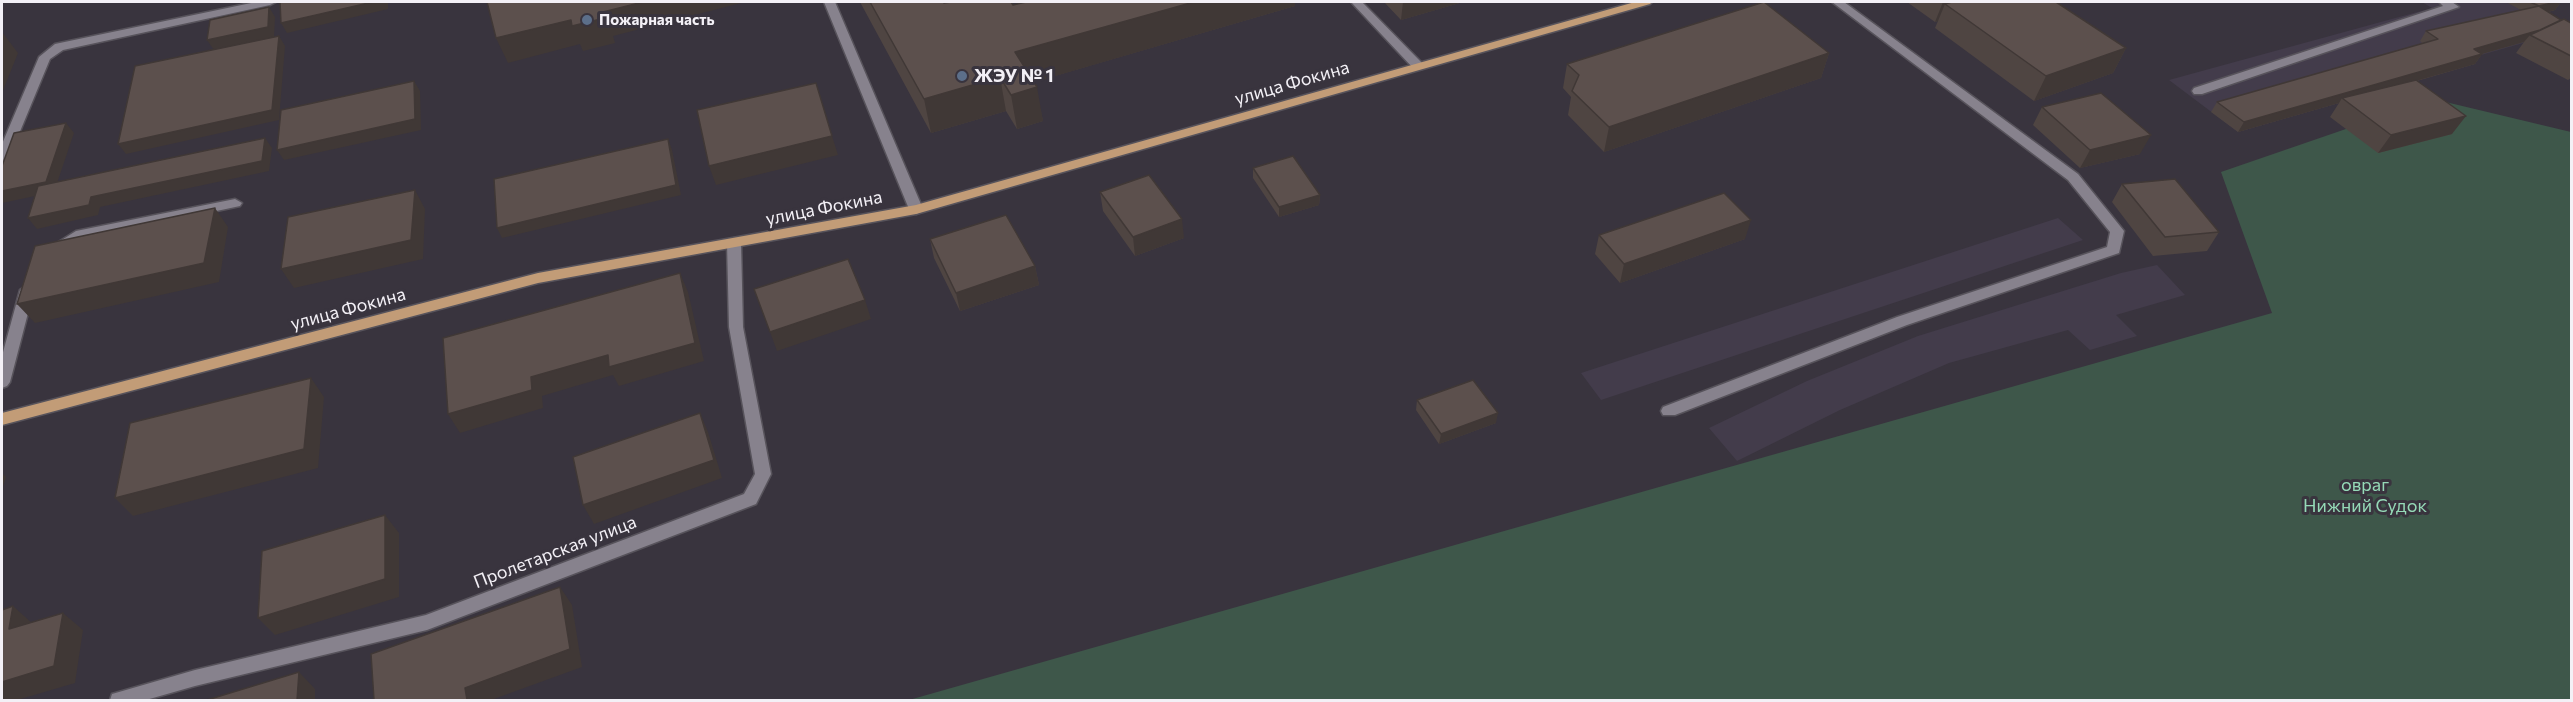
<!DOCTYPE html>
<meta charset="utf-8">
<style>
body{margin:0}
#map{position:relative;width:2573px;height:702px;overflow:hidden;background:#39343e;font-family:Commissioner,sans-serif}
canvas{display:block}
.frame{position:absolute;inset:0;border:3px solid #f3f0f6;pointer-events:none}
</style>
<div id="map">
<canvas width="2573" height="702"></canvas>
<div class="frame"></div>
</div>
<script>
const context = document.querySelector('canvas').getContext('2d');
context.lineJoin = 'round';
function paint(path, color) { context.fillStyle = color; context.fill(path, 'evenodd'); }
function strokePath(path, color, width, dash) { context.strokeStyle = color; context.lineWidth = width; context.lineCap = dash ? 'butt' : 'round'; context.setLineDash(dash || []); context.stroke(path); }
function drawText(font, color, halo, rows, align = 'center') {
  context.font = font + ' Commissioner,sans-serif'; context.lineWidth = 6; context.setLineDash([]); context.textBaseline = 'middle'; context.strokeStyle = halo; context.fillStyle = color; for (const [text, x, y, turn = 0] of rows) {
    context.save(); context.translate(x, y); context.rotate((+turn || 0) * Math.PI / 180); context.textAlign = isNaN(turn) ? turn : align; if (halo) context.strokeText(text, 0, 0); context.fillText(text, 0, 0); context.restore();
  }
}
const built = new Path2D(`
 M2422,2H2541L2555,10L2532,16L2558,33L2467,59L2475,64L2238,132L2169,80L2432,8Z
 M2058,218L2083,240L1601,400L1581,373Z
 M2157,265L2185,295L2116,315L2137,336L2090,350L2068,330L1949,363L1840,410L1737,461L1709,428L1807,381L1918,336L2121,273Z`);
const green = new Path2D(`
 M2433,99L2571,132V700H909L2272,313L2221,172Z`);
const minor = new Path2D(`
 M256,2H276L270,5L63,50L50,59L9,158L2,162V144L39,57L55,44Z
 M824,2H835L923,209L921,212L916,214L909,209Z
 M1351,2H1362L1422,63V69H1414Z
 M1832,2H1844L2078,174L2124,231L2119,253L1907,325L1675,415H1663L1661,411L1663,407L1897,317L2107,247L2110,232L2068,180Z
 M2439,2H2452L2459,7L2202,94H2194L2192,91L2194,88L2443,6Z
 M235,199L242,203L240,206L80,240L56,253L49,248L76,231Z
 M734,238L741,243L743,327L771,474L756,504L427,630L195,686L146,700H110L112,694L119,692L195,670L426,615L744,494L755,474L729,327L727,243Z
 M27,285L34,290L10,382L7,386L2,388V356L20,290Z`);
const major = new Path2D(`
 M1635,2H1652L1650,4L916,214L538,283L2,425V413L538,273L916,205Z`);
const wall = new Path2D(`
 M860,2H943L944,3L1013,5L1295,6L1034,82L1043,121L1017,129L1006,111L931,133Z
 M1384,2H1463L1401,20Z
 M1907,2H2056L2126,48L2113,73L2034,101L1935,28L1938,21L1935,22Z
 M2506,2H2561L2555,10L2548,12L2561,20L2571,23V78L2568,80L2516,53L2524,42L2482,54L2475,64L2417,81L2452,134L2378,153L2330,117L2339,103L2238,132L2211,112L2217,102L2423,44L2420,41L2426,31L2521,10Z
 M1829,53L1821,78L1604,152L1568,115L1571,97L1563,88L1567,64Z
 M2042,107L2140,154L2080,168L2033,125Z
 M1253,168L1320,195L1319,205L1279,217L1253,178Z
 M2122,184L2219,232L2207,251L2153,256L2112,202Z
 M1100,192L1184,238L1135,256L1103,211Z
 M1599,235L1745,239L1620,283L1595,254Z
 M930,239L1035,266L1039,285L960,311L934,258Z
 M1417,400L1496,423L1439,444L1416,410Z`);
const shadedWall = new Path2D(`
 M373,2H388V9L287,33L281,23Z
 M643,2H745L613,36L615,43L583,51L580,44L508,63L496,38Z
 M1194,2H1295V6L1021,86L1015,52Z
 M1403,2H1463L1401,20Z
 M1943,2H1999L1945,4L1938,21L1935,22Z
 M2556,2H2561L2555,10L2531,16L2539,6Z
 M269,7L275,17L274,37L214,50L207,40Z
 M2566,23L2530,35L2524,42L2482,54L2475,64L2346,101L2342,98L2339,103L2238,132L2244,122L2474,49Z
 M2,32L18,53L2,93Z
 M279,36L285,46L279,120L126,154L118,144Z
 M2126,48L2113,73L2034,101L2046,76Z
 M1829,53L1821,78L1604,152L1609,127Z
 M1000,77L1006,111L931,133L924,99Z
 M414,81L420,91L421,130L284,160L277,150Z
 M1037,87L1043,121L1017,129L1011,95Z
 M2466,116L2452,134L2378,153L2391,135Z
 M66,123L74,133L54,192L2,203V191Z
 M2151,135L2140,154L2080,168L2090,150Z
 M832,136L838,155L716,185L709,166Z
 M265,138L272,148L269,171L100,207L98,215L37,229L28,218Z
 M668,139L672,150L681,195L502,238L497,228Z
 M415,190L425,209L423,259L294,288L281,269Z
 M1320,195L1319,205L1279,217V207Z
 M215,208L228,227L219,282L35,323L17,304Z
 M1182,219L1184,238L1135,256L1133,237Z
 M1751,220L1745,239L1620,283L1624,264Z
 M1035,266L1039,285L960,311L956,293Z
 M680,273L688,292L704,361L619,386L613,375L542,396L543,408L460,433L448,414L531,377Z
 M865,300L871,319L777,351L770,332Z
 M311,378L324,397L318,468L133,516L115,498Z
 M700,413L708,432L722,478L594,524L583,505Z
 M1498,413L1496,423L1439,444L1441,434Z
 M2,473L6,477L2,490Z
 M385,515L399,533V597L275,635L258,618Z
 M560,587L572,605L582,667L491,700H467L465,688Z
 M13,606L33,624L9,629Z
 M63,613L83,630L75,683L17,700H2V682Z
 M299,672L315,689V700H297Z`);
const building = new Path2D(`
 M280,2H373L281,23Z
 M487,2H643L603,12L605,18L572,26L571,20L496,38Z
 M870,2H943L944,3L951,2H1011L1013,5L1026,2H1194L1015,52L1037,87L1011,95L1000,77L924,99Z
 M1764,2L1829,53L1609,127L1572,91L1579,75L1567,64Z
 M1952,2H2056L2126,48L2046,76L1945,4Z
 M2530,2H2556L2539,6Z
 M2539,6L2561,20L2540,30L2474,49L2482,54L2244,122L2217,102L2438,39L2426,31Z
 M269,7L268,27L207,40L210,20Z
 M2564,19L2571,23V56L2530,35Z
 M279,36L272,110L118,144L135,66Z
 M2416,80L2466,116L2391,135L2342,98Z
 M414,81L415,119L277,150L281,110Z
 M816,83L832,136L709,166L697,110Z
 M2101,93L2151,135L2090,150L2042,107Z
 M66,123L46,182L2,191V166L14,133Z
 M265,138L262,161L91,197L89,205L28,218L38,186Z
 M668,139L676,185L497,228L494,179Z
 M1293,156L1320,195L1279,207L1253,168Z
 M1149,175L1182,219L1133,237L1100,192Z
 M2175,179L2219,232L2165,237L2122,184Z
 M415,190L411,240L281,269L288,217Z
 M1724,193L1751,220L1624,264L1599,235Z
 M215,208L204,263L17,304L35,246Z
 M1006,215L1035,266L956,293L930,239Z
 M848,259L865,300L770,332L754,289Z
 M680,273L695,343L609,367L608,355L531,377L532,390L448,414L443,338Z
 M311,378L304,449L115,498L130,423Z
 M1473,380L1498,413L1441,434L1417,400Z
 M700,413L714,460L583,505L573,457Z
 M385,515V579L258,618L262,551Z
 M560,587L570,649L465,688L467,700H374L371,654Z
 M13,606L9,629L63,613L54,666L2,682V610Z
 M299,672L297,700H207Z`);
const markers = [
 [587,20,6,"#5c6f8a"],
 [962,76,6,"#5c6f8a"]
];
const farPoinames = [
 ["Пожарная часть",599,20]
];
const poiNames = [
 ["ЖЭУ № 1",974,76]
];
const streetNames = [
 ["улица Фокина",1292,83,-16],
 ["улица Фокина",824,208,-11],
 ["улица Фокина",348,309,-15],
 ["Пролетарская улица",555,552,-21]
];
const parkNames = [
 ["овраг",2365,485],
 ["Нижний Судок",2365,506]
];
paint(built, '#433c4b');
paint(green, '#3e574a');
strokePath(minor, '#57535b', 3);
strokePath(major, '#57535b', 3);
paint(minor, '#87828d');
paint(major, '#c29c77');
paint(wall, '#4f4542');
paint(shadedWall, '#403836');
paint(building, '#5c504d');
strokePath(building, '#403836', 1.5);
for (const [x, y, r, color] of markers) { const dot = new Path2D(); dot.arc(x, y, r, 0, 2 * Math.PI); context.fillStyle = color; context.fill(dot); strokePath(dot, '#39343e', 2); }
drawText('bold 15px', '#f3f0f6', '#39343e', farPoinames, 'left');
drawText('bold 18px', '#f3f0f6', '#39343e', poiNames, 'left');
drawText('18px', '#f3f0f6', '#39343e', streetNames);
drawText('18px', '#95dab7', '#39343e', parkNames);
</script>
